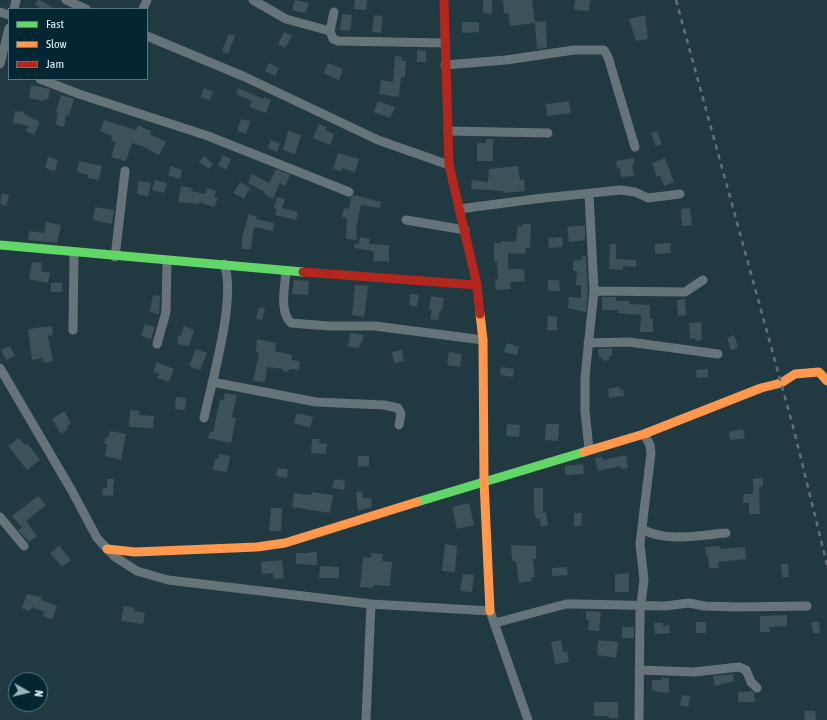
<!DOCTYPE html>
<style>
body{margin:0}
#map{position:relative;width:827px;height:720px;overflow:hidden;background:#213a42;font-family:"Asap Condensed",sans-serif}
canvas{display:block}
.legend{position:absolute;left:8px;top:8px;width:140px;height:72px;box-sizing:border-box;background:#022632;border:1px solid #5a7883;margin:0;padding:5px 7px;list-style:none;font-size:12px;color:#ddf4fd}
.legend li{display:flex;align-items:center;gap:8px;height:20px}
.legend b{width:20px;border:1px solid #5a7883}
.north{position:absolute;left:8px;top:672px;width:40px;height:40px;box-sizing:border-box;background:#022632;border:1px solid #5a7883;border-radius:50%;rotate:98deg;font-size:11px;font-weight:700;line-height:16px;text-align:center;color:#ddf4fd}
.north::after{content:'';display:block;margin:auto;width:14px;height:18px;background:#9bb3bc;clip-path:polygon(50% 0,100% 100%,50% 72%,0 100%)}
</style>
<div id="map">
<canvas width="827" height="720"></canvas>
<ul class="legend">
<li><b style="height:5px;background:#63d668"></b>Fast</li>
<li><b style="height:5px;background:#ff974d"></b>Slow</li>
<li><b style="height:5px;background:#b3261e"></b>Jam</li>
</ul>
<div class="north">N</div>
</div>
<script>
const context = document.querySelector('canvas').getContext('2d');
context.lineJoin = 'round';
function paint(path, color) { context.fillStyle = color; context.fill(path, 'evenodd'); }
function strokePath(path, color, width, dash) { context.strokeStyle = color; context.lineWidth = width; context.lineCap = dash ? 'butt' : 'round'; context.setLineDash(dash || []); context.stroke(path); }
const building = new Path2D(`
 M38,0H40L55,9H42L35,5Z
 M295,0L309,3L306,13L292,10Z
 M355,0H367L366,10L354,9Z
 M483,0H492V14L483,13Z
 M503,0H532L535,22L546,21L547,48L537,49L535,23L510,26L508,13H504Z
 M575,0H590L589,11L574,10Z
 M342,14L352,15L350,31L340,30Z
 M374,15L383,16L381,33L372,32Z
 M645,15L648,39L636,41L629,19Z
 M462,22H479V32L462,33Z
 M284,32L292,36L285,48L278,44Z
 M229,34L235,36L228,54L222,51Z
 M417,50L426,51V62H417Z
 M395,56L402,57L401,60L406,61L405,77H401L399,97L379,94L381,80L393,82Z
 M269,63L279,68L275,76L265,71Z
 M328,63L343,69L339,80L324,73Z
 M31,85L50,89L48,99H45L44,101L29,98Z
 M204,88L213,92L210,100L201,97Z
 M238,88L263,99L264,97L271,100L266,113L250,107L252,101L236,94Z
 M61,95L74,99L69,116L66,115L64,127L56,125L58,113L56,112Z
 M378,101L395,107L390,118L374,112Z
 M569,101L571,113L547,116L546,104Z
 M15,111L24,112V114L40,122L34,135L26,131L29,126L13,123Z
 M241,119L250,121L246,134L237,131Z
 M104,120L136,130L138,125L151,131L150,134L166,142L159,155L142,146L132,143L126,161L111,157L116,142L111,140L112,136L100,131Z
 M319,124L327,127L325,130L334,134L330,145L313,138Z
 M288,131L301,135L295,154L283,150Z
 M657,131L662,144L656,146L651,133Z
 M486,139H493V161H477V143H486Z
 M271,140L280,144L277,152L267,148Z
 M338,153L359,159L355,172L342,168L341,171L333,169Z
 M223,155L231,159L226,170L218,165Z
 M204,156L213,164L209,169L199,162Z
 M48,157L58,160L55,171L45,168Z
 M634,158V165H632L634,176L621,177L620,168L617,169L616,161Z
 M665,158L674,182L664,186L660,176L657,177L652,163Z
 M79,161L102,166L99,180L88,178V175L77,172Z
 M171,166L182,170L180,179L168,175Z
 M518,166L520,180L524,179L525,191L504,193V191L471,189L472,180L488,182L489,169Z
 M276,169L290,175L285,186L280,183L273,199L264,194L265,192L248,183L252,174L269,183Z
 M155,180L167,183L164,193L152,190Z
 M138,181L151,183L148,197L137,194Z
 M240,182L250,188L244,199L233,193Z
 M181,186L192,188L191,191L205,194L207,188L216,191L214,197L218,198L214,207L199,202V204L178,202Z
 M2,193L9,195L6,206L0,204Z
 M354,195L381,202L380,208L361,205L356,229L357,240L346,239L347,218L342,217L344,208L349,209L351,197Z
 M277,197L285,199L282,208L298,212L296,220L275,215L277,209L274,208Z
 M95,207L114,210L112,224L93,220Z
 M690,208L692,225L682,226L681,209Z
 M249,214L257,217L256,219L274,223L273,231L254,227L251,249H242V237Z
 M46,222L61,225L57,243L28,240L29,231L44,233Z
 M523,224H531L530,248H526L525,254L508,253V269H524L525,281L510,282L511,289L496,290L495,279H498L497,261H494V243H501V241L516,242L518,226H522Z
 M585,225V240L569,242L567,227Z
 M360,237L370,239L369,244L389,245V262L373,261L374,251L354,248L355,244H359Z
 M562,237L563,247L549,248L548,238Z
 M670,243L671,253L655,254V244Z
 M610,244H616V259L636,260V267L623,266V270L609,269Z
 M582,256H586L588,291L586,312L568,308L569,297L581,298V285H576L577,271H573V261L582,260Z
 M32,262L42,263L41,271L50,273L48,283L29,279Z
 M294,280L309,281L308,295L292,294Z
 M548,280H559L560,291H548Z
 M51,283H62V292H51Z
 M355,285L368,286L364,317L352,315Z
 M410,294L419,295L417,307L409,305Z
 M153,295L160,296L159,314L150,312Z
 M431,296L444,298L442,311L440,310L438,320L430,319L432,310L429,309Z
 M602,297H616V301H629V304L650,305V319H653V332H640L641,315L618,313V310H602Z
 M685,299L686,315L678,316L677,300Z
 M259,307L265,308L262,320L256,319Z
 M548,316L557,317V330H547Z
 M701,322L702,340L696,341L695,338L690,339L689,323Z
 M145,324L155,327L151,339L141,336Z
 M52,326L53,335L48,336L53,361L44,363L43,358L32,360L28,329Z
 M184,326L194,330L189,346L177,344L178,336H181Z
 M350,333L364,335L362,343H360L359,348L348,347Z
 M734,335L738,348L731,350L727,338Z
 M257,339L276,343L275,351L292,355V360L300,361L299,370L289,369V372L282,371L283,369L267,367L265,382L253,381L259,353L256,352Z
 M507,343L519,347L517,355L504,352Z
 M10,346L15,356L6,360L1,350Z
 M612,348V356H609V360L603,361V358H599L598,349Z
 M196,349L207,353L200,370L189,366Z
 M402,350L404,361L394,363L392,352Z
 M449,352L462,354L460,367L447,365Z
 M157,362L174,369L169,382L157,378L159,374L153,372Z
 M501,367L514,369L513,377L500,375Z
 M708,369V377L697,378L696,370Z
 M619,387L620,390L623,389L624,396L609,398L608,389Z
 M225,393L237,395L232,417L236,418L231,443L208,438L210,431L213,432L220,400H223Z
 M176,397L186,398L185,410L175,409Z
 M130,410L140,411L139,415L154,416L153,428L129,427Z
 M64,411L71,423L67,426L68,429L61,434L52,419Z
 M297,413L313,417L310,428L294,423Z
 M507,424L520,425L519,437L506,436Z
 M546,424H559L558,441L545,440Z
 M743,429L745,438L730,440L729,432Z
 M110,431L126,434L121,460L105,456L107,444H104L106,437L108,438Z
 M19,438L25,445L27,443L40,460L27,470L8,446Z
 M312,439H320L319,443L327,444L326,454L311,453Z
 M219,454L230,456L227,472L213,470L215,459H218Z
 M626,455L628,468L621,469L620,466L598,471L595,458L602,457L603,460Z
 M358,456H369V466L358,467Z
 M583,464L584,474L565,475V466Z
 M278,468L288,469L287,478L276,476Z
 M763,478V486L759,487L760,514H749V503H743L744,494H753V479Z
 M107,479H114L113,496L102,495L103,488H107Z
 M334,479L345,481L344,490L332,488Z
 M534,488H543V513L546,512L548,525L541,527L539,518L536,519L534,510Z
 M362,491L363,498H371L372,507L358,511L356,492Z
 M312,492L333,495L330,513L292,507L294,493L312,495Z
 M38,496L46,505L26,521L37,536L29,542L18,530L22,528L12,516Z
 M469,503L474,525L457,529L452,507Z
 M271,508H282L281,531H269Z
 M574,513H582L581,526H574Z
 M445,544L457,546L455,572L442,571Z
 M511,545L536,546V559H533L535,577L531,578L532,581L519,583L516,562L512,560Z
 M59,546L71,560L62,567L50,553Z
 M720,546V549L745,547L746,559L718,562L719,568H709L708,555H706L705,547Z
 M310,552H317V565L296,564V553H310Z
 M371,553L383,554L382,561L392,562L390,586L374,585L373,588L360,587L363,557L371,558Z
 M282,560L284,578L274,579L273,573L262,574L261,562Z
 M781,564H788L789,577H782Z
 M320,566L339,567V578H319Z
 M567,567L568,575L552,576V568Z
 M629,573V592H615V574Z
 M463,574L474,575L472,592L460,591Z
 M27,594L42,597L41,600L57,606L52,619L43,616L45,612L32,607L30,611L22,608Z
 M124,606L135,608L134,611L145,613L143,624L121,621Z
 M586,611L601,612L599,631L588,630L589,620H586Z
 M787,615V626L769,627L770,632H760V616Z
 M696,622H706V633H696Z
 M811,622H819L820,633H813Z
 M654,623H663V626L669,625L670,633L655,634Z
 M622,627H634V638H622Z
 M561,640L563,652L567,651L569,662L555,664L551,642Z
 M598,640L618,642L616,658L597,655Z
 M733,674L734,681L715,686L713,676Z
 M662,678H669V693L652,691V680H662Z
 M752,691L754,693L755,702H738V692Z
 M682,695L690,696L688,707L680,705Z
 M594,702H618V718H609V716H594Z
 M804,711H815L816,720H805Z`);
const street = new Path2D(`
 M66,0L86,9
 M253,0L286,19L330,31L333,39L338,41L445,43
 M14,9L16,0
 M143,9L147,0
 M0,12L9,15
 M330,31L334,12
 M147,36L245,77L378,140L449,165
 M0,64L9,28
 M445,65L506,60L574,50H604L608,57L635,147
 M40,79L79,94L208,136L349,192
 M448,131L548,133
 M589,194L594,291L585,377V411L589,449
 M459,209L535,199L620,190L635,192L648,198L680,194
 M406,220L465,230
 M115,257L125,171
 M286,271C285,286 279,312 291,323L329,326H375L483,340
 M594,291L685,292L703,280
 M73,330L74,253
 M588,343L629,342L718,354
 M157,344L166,312L167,261
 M0,368L72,491L97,538L115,557L137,571L168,580L371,604L490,611L528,720
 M212,382L316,402L384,405L398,408L401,414L399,425
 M204,418C212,381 237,296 224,264
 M0,517L24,546
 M642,529C667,543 700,535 726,533
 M495,623L566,604H577L665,606L689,603L704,606L736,607L807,606
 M639,670L694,672L739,667L746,670L751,682L757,688
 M366,720L371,604
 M639,720L640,612L644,580L640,544L651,453L650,445L644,434`);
const fast = new Path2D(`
 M0,245L303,272
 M417,502L584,452`);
const slow = new Path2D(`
 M480,314L483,340L484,481L490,611
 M584,452L644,434L761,388L781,383L795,374L819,372L827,381
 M107,549L135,552L257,547L285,543L417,502`);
const jam = new Path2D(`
 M444,0L449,165L477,285L480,314
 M303,272L477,285`);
const rail = new Path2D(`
 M676,0L795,434L827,565`);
paint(building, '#3c5258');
strokePath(street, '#667378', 9);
strokePath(fast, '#63d668', 9);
strokePath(slow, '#ff974d', 9);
strokePath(jam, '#b3261e', 9);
strokePath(rail, '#627076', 2.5, [5, 5]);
</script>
